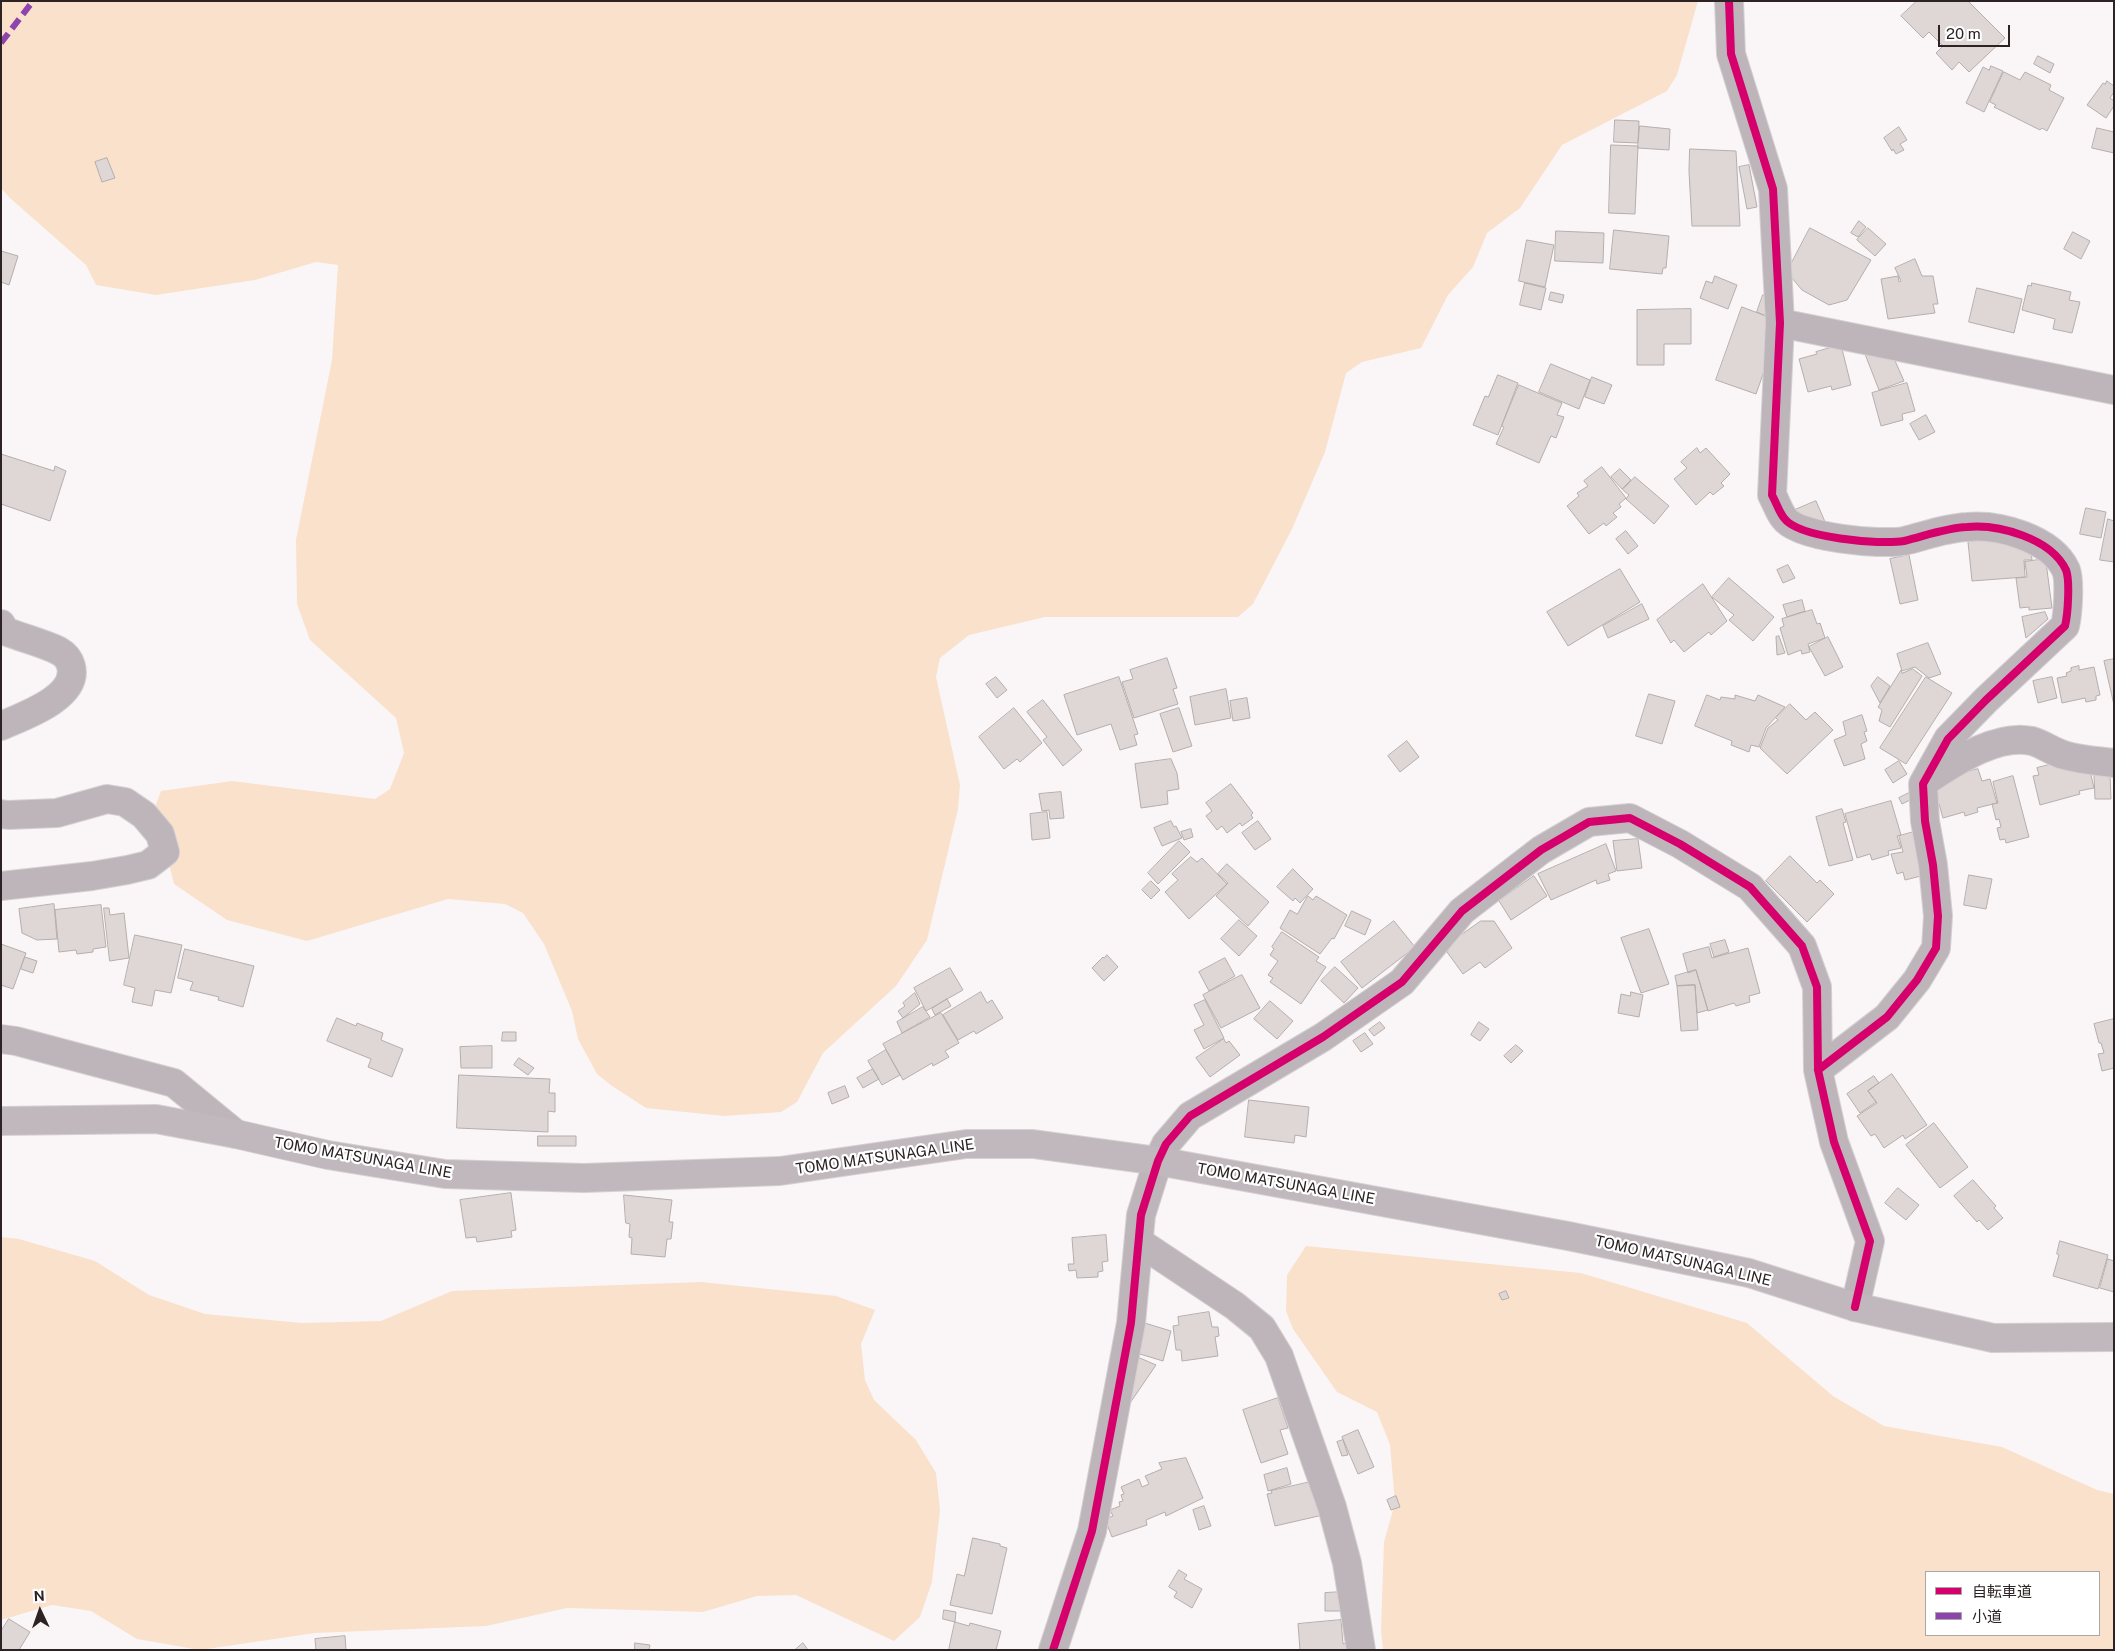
<!DOCTYPE html>
<meta charset="utf-8">
<style>
body{margin:0}
#map{position:relative;width:2115px;height:1651px;overflow:hidden;background:#faf6f7;font-family:"Public Sans","Noto Sans JP",sans-serif}
canvas{display:block}
.frame{position:absolute;inset:0;border:2px solid #2d2324;pointer-events:none}
.legend{position:absolute;left:1925px;top:1571px;width:175px;height:65px;box-sizing:border-box;background:#fff;border:1px solid #aba7a7;margin:0;padding:6px 9px;list-style:none;font-size:15px;color:#2d2324}
.legend li{display:flex;align-items:center;gap:10px;height:25px}
.legend b{width:25px;border:1px solid #aba7a7}
.north{position:absolute;left:15px;top:1586px;width:50px;height:50px;-webkit-text-stroke:4px #fff;paint-order:stroke;rotate:357deg;font-size:14px;font-weight:700;line-height:20px;text-align:center;color:#2d2324}
.north::after{content:'';display:block;margin:auto;width:18px;height:22px;background:#2d2324;clip-path:polygon(50% 0,100% 100%,50% 72%,0 100%)}
.scale{position:absolute;left:1938px;top:25px;width:72px;height:22px;box-sizing:border-box;border:2px solid #2d2324;border-top:0;padding-left:6px;font-size:15px;line-height:18px;white-space:nowrap;color:#2d2324;-webkit-text-stroke:4px #fff;paint-order:stroke}
</style>
<div id="map">
<canvas width="2115" height="1651"></canvas>
<div class="frame"></div>
<ul class="legend">
<li><b style="height:6px;background:#d6006c"></b>自転車道</li>
<li><b style="height:6px;background:#8e44ad"></b>小道</li>
</ul>
<div class="north">N</div>
<div class="scale">20 m</div>
</div>
<script>
const context = document.querySelector('canvas').getContext('2d');
context.lineJoin = 'round';
function paint(path, color) { context.fillStyle = color; context.fill(path, 'evenodd'); }
function strokePath(path, color, width, dash) { context.strokeStyle = color; context.lineWidth = width; context.lineCap = dash ? 'butt' : 'round'; context.setLineDash(dash || []); context.stroke(path); }
function drawText(font, color, halo, rows, align = 'center') {
  context.font = font + ' "Public Sans",sans-serif'; context.lineWidth = 4.5; context.setLineDash([]); context.textBaseline = 'middle'; context.strokeStyle = halo; context.fillStyle = color; for (const [text, x, y, turn = 0] of rows) {
    context.save(); context.translate(x, y); context.rotate((+turn || 0) * Math.PI / 180); context.textAlign = isNaN(turn) ? turn : align; if (halo) context.strokeText(text, 0, 0); context.fillText(text, 0, 0); context.restore();
  }
}
const green = new Path2D(`
 M1,1H1698L1677,75L1667,91L1562,145L1520,208L1487,233L1473,267L1448,295L1421,348L1362,362L1346,373L1325,452L1292,529L1253,604L1238,617H1045L969,635L940,658L936,677L960,785L958,809L927,940L896,986L823,1053L797,1102L781,1112L724,1116L646,1108L612,1086L597,1074L578,1039L572,1011L544,944L523,913L505,904L448,899L307,941L227,920L174,884L155,807L161,791L232,781L375,799L390,789L404,753L396,718L310,640L297,604L296,540L332,360L338,265L316,262L255,280L156,295L96,285L86,265L10,198L1,188Z
 M1,1237L19,1239L95,1261L149,1295L205,1314L302,1323L381,1321L452,1291L701,1282L836,1296L875,1310L861,1344L865,1380L874,1400L916,1440L936,1473L940,1510L932,1582L920,1617L894,1641L796,1595L757,1596L703,1612L567,1608L486,1626L315,1633L200,1650L137,1639L91,1611L52,1605L1,1620Z
 M1306,1246L1581,1273L1747,1323L1833,1396L1884,1426L2002,1447L2097,1490L2114,1494V1650H1383L1381,1629L1384,1542L1395,1503L1390,1445L1377,1412L1337,1392L1293,1329L1286,1311L1287,1275ZM1926,1572H2099V1635H1926Z`);
const building = new Path2D(`
 M1917,1H1968L2005,38L1969,72L1959,62L1952,70L1936,53L1943,46L1929,32L1923,38L1901,16Z
 M2038,56L2054,64L2050,73L2034,64Z
 M1991,66L2003,71L1984,112L1966,103L1983,67L1989,70Z
 M2004,72L2020,80L2025,72L2051,85L2049,90L2064,98L2047,131L2042,128L2040,130L1994,107L1996,105L1990,102Z
 M2107,81L2114,86V92L2110,98L2114,101V106L2106,118L2087,105L2103,83L2105,84Z
 M1615,120L1639,121L1638,143L1614,142Z
 M1640,126L1670,129L1669,150L1638,148Z
 M1899,127L1907,140L1900,144L1904,150L1896,154L1893,149L1892,151L1884,138Z
 M2097,128L2114,132V153L2092,148Z
 M1611,145L1638,146L1635,214L1609,213Z
 M1690,149L1736,151L1740,226H1692L1689,171Z
 M107,158L115,178L102,182L95,162Z
 M1749,165L1757,207L1747,209L1739,167Z
 M1859,221L1866,227L1858,237L1851,233Z
 M1810,228L1871,260L1847,300L1829,305L1802,290L1787,272Z
 M1868,228L1886,244L1875,256L1857,240Z
 M1614,230L1669,236L1666,268H1663L1662,274L1610,269Z
 M1556,231L1604,233L1603,263L1555,261Z
 M2073,232L2090,241L2081,259L2064,249Z
 M1527,240L1554,245L1545,287L1519,281Z
 M1,251L18,256L9,285L1,282Z
 M1915,259L1922,276H1933L1938,304H1933L1935,313L1888,319L1881,279L1898,276L1899,282L1901,281L1895,268Z
 M1715,276L1737,285L1728,309L1700,298L1706,281L1712,283Z
 M1525,283L1546,288L1541,310L1520,305Z
 M2032,283L2071,292L2069,300L2080,302L2072,333L2053,329L2055,319L2022,310L2028,285L2031,286Z
 M1977,288L2022,299L2014,333L1969,322Z
 M1551,292L1564,295L1562,303L1549,300Z
 M1763,295L1772,298L1766,316L1757,312Z
 M1742,307L1766,316L1770,364L1767,363L1756,394L1716,380Z
 M1691,309V344H1664V365H1637V310Z
 M1841,345L1851,385L1832,390L1831,386L1808,392L1799,359L1817,354L1816,352Z
 M1888,345L1904,381L1879,390L1865,354Z
 M1551,364L1590,380L1579,409L1539,392Z
 M1498,375L1518,383L1498,435L1473,425L1485,396L1488,397Z
 M1592,377L1612,385L1604,404L1585,397Z
 M1907,383L1915,411L1902,414L1903,420L1881,426L1872,393Z
 M1519,385L1562,403L1557,415L1564,417L1556,438L1551,436L1539,463L1496,444L1504,427L1502,426Z
 M1926,415L1935,432L1919,440L1910,424Z
 M1697,448L1700,453L1706,448L1730,474L1721,483L1724,486L1713,495L1710,492L1696,505L1674,479L1687,468L1681,462Z
 M1,454L54,471L55,466L66,471L50,521L1,504Z
 M1602,467L1626,498L1619,504L1621,507L1613,513L1617,517L1606,526L1604,523L1589,534L1567,506L1579,496L1577,493L1588,486L1584,481Z
 M1620,469L1631,480L1622,489L1611,477Z
 M1635,477L1669,506L1654,524L1626,499L1629,495L1623,490Z
 M1816,501L1829,531L1790,512Z
 M2086,508L2106,512L2101,538L2080,534Z
 M2108,519L2114,521V562L2100,560Z
 M1626,531L1638,546L1628,554L1616,539Z
 M2029,536L2032,560H2024L2025,577L1972,581L1968,542Z
 M1909,555L1918,600L1900,604L1890,559Z
 M2044,559L2046,562L2052,608L2029,610V607L2020,608L2016,578L2027,577L2025,562Z
 M1788,565L1795,578L1783,583L1777,570Z
 M1620,569L1640,602L1568,646L1547,612Z
 M1729,578L1774,617L1753,641L1729,620L1734,615L1712,597Z
 M1703,584L1727,621L1711,635L1709,632L1684,652L1674,640L1671,643L1657,620Z
 M1802,600L1805,611L1787,617L1783,605Z
 M1642,604L1649,619L1608,638L1603,626Z
 M1812,610L1817,624L1820,623L1825,638L1808,644L1810,652L1802,654L1801,650L1788,655L1780,628L1784,626L1782,619Z
 M2045,612L2048,619L2026,638L2022,617Z
 M1779,636L1785,653L1777,655L1776,637Z
 M1828,637L1843,667L1825,676L1809,647Z
 M1928,643L1941,674L1929,678L1915,667L1902,671L1897,654Z
 M1167,658L1177,688L1173,689L1178,704L1134,718L1122,682L1133,679L1130,670Z
 M2114,659V705L2104,661Z
 M2079,666V670L2094,667L2100,695L2096,696V700L2086,702L2085,698L2062,703L2057,678L2067,676L2066,673L2071,671V668Z
 M1913,669L1922,676L1890,727L1879,721L1882,710L1878,707L1901,670L1902,673Z
 M996,677L1007,690L997,698L986,684Z
 M1119,677L1138,734L1134,735L1137,745L1120,750L1111,724L1077,735L1064,695Z
 M1878,677L1890,686L1880,703L1871,686Z
 M1926,677L1952,693L1906,764L1880,748Z
 M2052,677L2057,698L2038,703L2033,681Z
 M1226,689L1231,718L1195,725L1190,697Z
 M1649,694L1675,701L1662,744L1636,736Z
 M1707,695L1720,700L1721,697L1735,699V695L1755,701L1758,695L1785,707L1766,728L1759,747L1751,745L1749,752L1731,745L1732,741L1695,726Z
 M1247,698L1250,718L1233,721L1230,701Z
 M1043,700L1082,750L1063,766L1043,740L1047,737L1027,712Z
 M1790,704L1806,720L1815,712L1833,730L1787,774L1760,748L1768,728L1778,720L1776,718Z
 M1014,708L1042,743L1020,762L1017,759L1004,769L979,737Z
 M1179,708L1192,746L1173,752L1160,714Z
 M1862,715L1867,731L1864,732L1867,741L1861,744L1865,759L1844,766L1834,740L1846,735L1843,722Z
 M1407,741L1419,757L1400,772L1388,756Z
 M2079,757L2087,758L2094,788L2079,791L2080,794L2040,805L2033,776L2039,775L2037,768Z
 M1171,759L1177,773L1179,789L1167,791L1168,804L1141,808L1135,764Z
 M1899,761L1907,774L1893,783L1885,770Z
 M1978,769L1982,781L1990,779L1997,803L1977,808L1978,812L1965,816L1964,812L1943,818L1939,804L1935,805L1931,791L1936,781Z
 M2110,774L2111,799H2095L2094,775Z
 M2013,776L2029,837L2006,843L2005,839L2000,840L1997,828L2001,827L1999,819L1996,820L1992,804L1998,803L1993,782Z
 M1231,784L1253,813L1251,815L1253,818L1242,826L1240,823L1227,833L1222,826L1217,830L1206,816L1212,811L1206,803Z
 M1061,792L1064,818L1050,819L1049,810L1042,811L1039,794Z
 M1909,793L1912,799L1902,804L1899,798Z
 M1891,801L1901,835L1897,836L1901,848L1888,851L1889,855L1872,860L1870,854L1857,858L1845,814Z
 M1842,809L1846,822L1843,823L1853,860L1829,866L1816,817Z
 M1047,812L1050,838L1032,840L1030,814Z
 M1171,821L1174,827L1176,826L1182,838L1162,846L1154,828Z
 M1258,821L1271,839L1255,850L1242,833Z
 M1191,829L1193,837L1184,840L1181,832Z
 M1918,831L1929,874L1905,880L1903,872L1897,874L1891,854L1903,852L1899,836Z
 M1638,839L1642,868L1617,871L1613,841Z
 M1179,841L1190,852L1158,884L1148,873Z
 M1606,844L1616,871L1608,874L1610,880L1597,884L1596,880L1551,900L1538,874Z
 M1790,856L1817,883L1820,880L1834,894L1807,922L1766,881Z
 M1191,857L1197,862L1202,858L1227,884L1189,919L1165,892L1178,880L1172,874Z
 M1227,864L1269,902L1248,926L1216,896L1228,883L1218,874Z
 M1293,869L1313,889L1300,903L1295,898L1293,901L1277,887Z
 M1969,875L1992,879L1986,909L1964,905Z
 M1534,876L1547,896L1511,920L1499,901Z
 M1151,881L1160,890L1151,899L1142,890Z
 M1308,896L1313,900L1316,896L1347,915L1334,939L1332,938L1320,954L1280,928L1290,910L1297,914Z
 M54,904L57,939L37,940L22,933L19,909Z
 M101,905L106,947L93,949V952L77,954L76,950L59,952L55,910Z
 M104,908H109L110,915L124,913L129,958L110,961Z
 M1352,911L1371,920L1365,935L1345,926Z
 M1239,920L1257,936L1239,956L1221,939Z
 M1394,921L1415,947L1362,988L1341,962Z
 M1481,921H1494L1512,948L1485,968L1480,962L1463,974L1447,952L1454,940Z
 M1649,929L1669,984L1641,993L1621,938Z
 M1282,932L1319,957L1316,961L1326,967L1301,1004L1270,982L1273,978L1268,975L1278,961L1270,955L1274,949L1272,947Z
 M135,935L182,945L171,993L155,990L152,1006L132,1002L135,988L124,985Z
 M1725,940L1729,952L1714,957L1710,944Z
 M1,944L26,953L13,989L1,985Z
 M1709,947L1712,958L1748,948L1760,993L1749,996L1750,1002L1736,1006L1734,1003L1708,1011L1696,970L1688,973L1683,954Z
 M185,949L254,966L243,1007L218,1000L219,997L190,990L193,982L178,978Z
 M1107,955L1118,967L1104,981L1092,968L1103,957L1104,958Z
 M25,957L37,961L33,973L21,969Z
 M1225,958L1235,976L1209,991L1199,972Z
 M1335,967L1358,988L1344,1003L1321,981Z
 M950,968L963,990L926,1011L914,988Z
 M1696,970L1708,1010L1697,1013L1695,985L1677,986L1675,976Z
 M1242,975L1260,1008L1221,1028L1203,995Z
 M1695,985L1698,1030L1681,1031L1677,986Z
 M981,992L987,1003L992,1000L1003,1018L976,1034L974,1031L958,1040L943,1015Z
 M1631,992L1643,995L1639,1017L1618,1013L1621,994L1630,996Z
 M915,993L920,1004L903,1018L898,1011L905,1006L903,1003Z
 M947,999L951,1006L935,1015L932,1009Z
 M1205,1000L1224,1038L1204,1049L1194,1030L1204,1025L1194,1005Z
 M1270,1001L1293,1021L1277,1039L1254,1019Z
 M923,1007L930,1017L902,1033L897,1022Z
 M941,1013L959,1043L945,1051L949,1057L933,1066L932,1063L903,1080L883,1044Z
 M337,1018L356,1026L357,1023L383,1033L381,1040L403,1049L392,1077L368,1067L371,1059L327,1041Z
 M2114,1019V1068L2102,1071L2098,1054L2104,1053L2101,1043H2099L2094,1024Z
 M1380,1022L1385,1028L1374,1036L1369,1030Z
 M1479,1022L1489,1029L1480,1041L1471,1035Z
 M503,1032H516V1041H502Z
 M1365,1033L1373,1044L1361,1052L1353,1041Z
 M1224,1039L1226,1043L1229,1041L1240,1055L1210,1077L1196,1058Z
 M1516,1045L1523,1051L1511,1063L1504,1056Z
 M492,1046V1068H461L460,1047Z
 M886,1050L900,1075L882,1085L868,1061Z
 M519,1058L534,1068L528,1075L514,1065Z
 M873,1069L879,1079L863,1088L857,1078Z
 M1892,1074L1927,1125L1905,1139L1903,1135L1884,1148L1875,1134L1871,1136L1857,1116L1877,1103L1868,1091Z
 M459,1075L550,1079L549,1093H555V1112L548,1111V1132L457,1128Z
 M1874,1076L1879,1083L1868,1091L1876,1102L1860,1113L1847,1094Z
 M845,1086L849,1097L832,1104L828,1093Z
 M1249,1100L1309,1107L1306,1137L1295,1135L1294,1143L1245,1137Z
 M1934,1123L1968,1167L1940,1188L1906,1145Z
 M538,1136H576V1146H538Z
 M1973,1180L1996,1206L1994,1208L2003,1218L1988,1230L1979,1220L1977,1222L1954,1196Z
 M1898,1188L1919,1205L1906,1220L1885,1203Z
 M511,1193L516,1230L511,1231L512,1237L477,1242L476,1237L466,1238L460,1200Z
 M624,1195L672,1200L669,1222H673L671,1239H667L665,1257L631,1254L632,1238L629,1237L630,1224L626,1223Z
 M1106,1235L1108,1261L1102,1262L1103,1271L1098,1272V1277L1077,1278L1076,1270L1069,1271L1068,1264H1074L1072,1238Z
 M2060,1241L2108,1255L2098,1289L2053,1276L2059,1255L2057,1254Z
 M2108,1259L2114,1261V1292L2100,1288Z
 M1506,1291L1509,1298L1502,1300L1499,1294Z
 M1209,1312L1212,1327H1218L1219,1336L1215,1337L1218,1356L1182,1361L1181,1350H1176L1173,1326L1179,1325L1178,1317Z
 M1138,1321L1171,1331L1163,1361L1130,1351Z
 M1133,1355L1156,1365L1128,1406Z
 M1278,1398L1288,1428L1280,1430L1288,1454L1261,1463L1243,1410Z
 M1358,1430L1374,1467L1358,1474L1342,1437Z
 M1343,1440L1348,1455L1342,1456L1337,1442Z
 M1186,1458L1203,1498L1166,1516L1165,1512L1146,1520L1147,1525L1112,1537L1105,1519L1113,1516L1110,1510L1120,1506L1119,1502L1123,1501L1121,1495L1124,1494L1121,1487L1139,1479L1142,1487L1149,1484L1145,1476L1162,1469L1159,1463Z
 M1287,1468L1291,1484L1268,1491L1264,1475Z
 M1315,1481L1323,1515L1275,1526L1267,1494L1272,1493L1271,1491Z
 M1396,1496L1400,1507L1391,1510L1387,1500Z
 M1204,1506L1211,1526L1199,1530L1193,1510Z
 M973,1538L1000,1544V1546L1007,1548L992,1614L950,1605L957,1574L964,1576Z
 M1179,1570L1187,1575L1184,1579L1202,1589L1192,1608L1174,1597L1177,1592L1169,1587Z
 M1343,1592L1344,1611H1325V1593Z
 M944,1610L956,1612L955,1622L943,1619Z
 M9,1619L30,1632L19,1650H1V1631Z
 M1341,1620L1343,1644L1346,1643L1347,1650H1300L1298,1624Z
 M955,1622L969,1626L970,1623L1001,1631L996,1650H949Z
 M345,1636L346,1650H355H316L315,1639Z
 M635,1643L650,1645L649,1650H635Z
 M803,1643L808,1650H795Z`);
const minor = new Path2D(`
 M1729,1L1731,54L1773,189L1780,323L1772,495C1776,502 1779,512 1784,518C1798,538 1880,545 1904,541C1925,536 1945,528 1967,527C1998,524 2051,538 2066,570C2070,580 2068,614 2065,626L1986,700L1948,739L1923,784L1925,821L1933,865L1938,916L1936,948L1917,980L1887,1017L1818,1070
 M1780,323L2114,390
 M1,624L5,631C22,638 43,643 59,651C66,655 69,659 71,666C79,697 24,716 1,726
 M1926,781C1954,763 1996,733 2032,741C2043,744 2053,752 2064,755C2080,760 2098,761 2114,763
 M1,814L8,815L57,813L107,799L125,802L144,815L160,834L165,852L148,865L127,870L92,876L1,886
 M1,1039L16,1041L174,1083L236,1134
 M1139,1242L1235,1306L1262,1328L1279,1356L1332,1507L1347,1563L1361,1650
 M1053,1650L1092,1531L1131,1323L1141,1215L1158,1161L1166,1144L1190,1116L1323,1037L1402,982L1462,911L1541,850L1589,822L1630,818L1680,844L1750,887L1802,946L1817,987L1818,1070L1834,1142L1870,1241L1855,1307`);
const major = new Path2D(`
 M1,1121L156,1119L236,1134L328,1155L445,1174L584,1178L780,1171L966,1144H1033L1158,1161L1568,1236L1749,1273L1855,1307L1993,1338L2114,1337`);
const quiet = new Path2D(`
 M1,43L33,1`);
const cycleway = new Path2D(`
 M1729,1L1731,54L1773,189L1780,323L1772,495C1776,502 1779,512 1784,518C1798,538 1880,545 1904,541C1925,536 1945,528 1967,527C1998,524 2051,538 2066,570C2070,580 2068,614 2065,626L1986,700L1948,739L1923,784L1925,821L1933,865L1938,916L1936,948L1917,980L1887,1017L1818,1070
 M1053,1650L1092,1531L1131,1323L1141,1215L1158,1161L1166,1144L1190,1116L1323,1037L1402,982L1462,911L1541,850L1589,822L1630,818L1680,844L1750,887L1802,946L1817,987L1818,1070L1834,1142L1870,1241L1855,1307`);
const streetNames = [
 ["TOMO MATSUNAGA LINE",885,1157,-8],
 ["TOMO MATSUNAGA LINE",363,1158,10],
 ["TOMO MATSUNAGA LINE",1286,1184,10],
 ["TOMO MATSUNAGA LINE",1683,1261,13]
];
paint(green, '#f9e1cc');
paint(building, '#ded7d6');
strokePath(building, '#b4aead', 1);
strokePath(minor, '#d4d1d1', 30);
strokePath(major, '#d4d1d1', 30);
strokePath(minor, '#beb5bb', 28);
strokePath(major, '#c0b8bc', 28);
strokePath(quiet, '#8e44ad', 6, [12, 6]);
strokePath(cycleway, '#d6006c', 8);
drawText('15px', '#2d2324', '#fff', streetNames);
</script>
